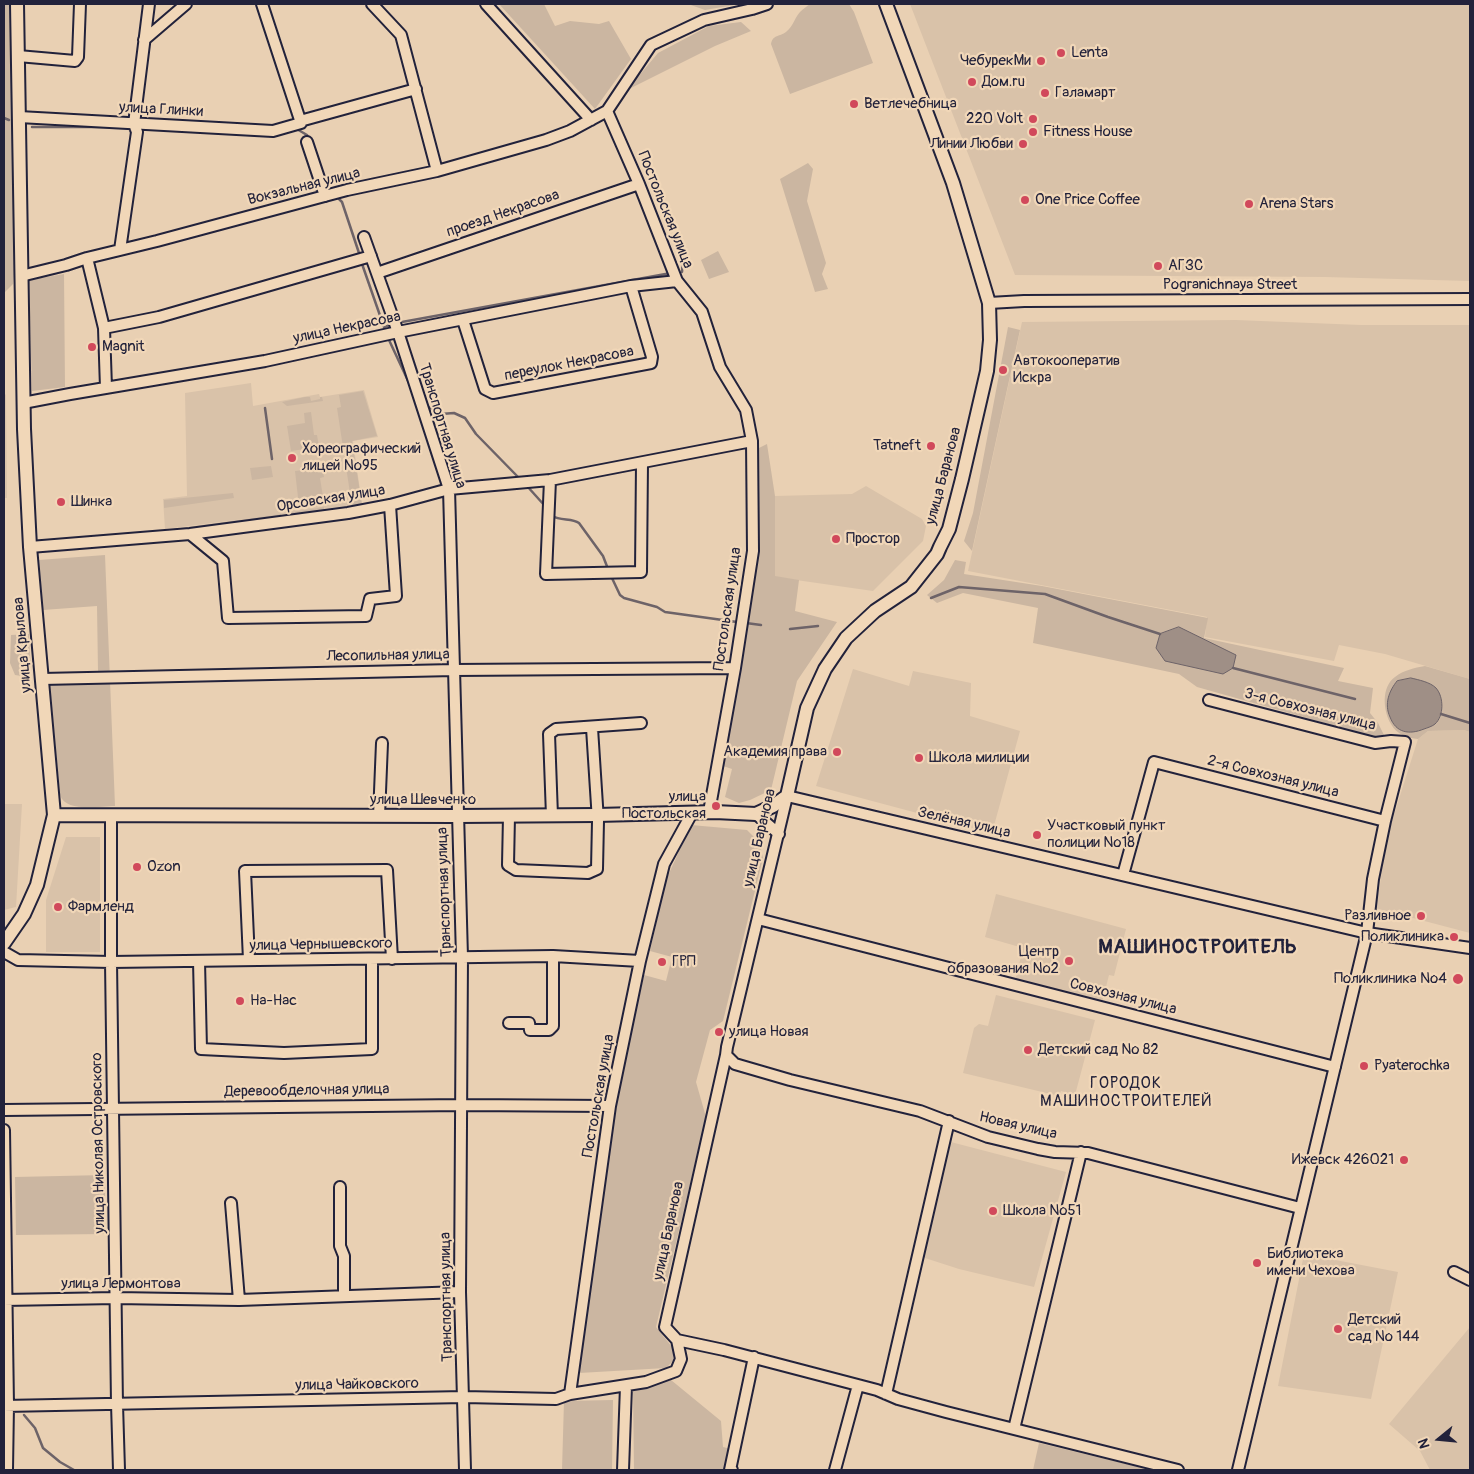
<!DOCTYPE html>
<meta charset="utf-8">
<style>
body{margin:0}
#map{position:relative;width:1474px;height:1474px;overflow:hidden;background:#e9d0b3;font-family:Pangolin,sans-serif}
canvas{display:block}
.frame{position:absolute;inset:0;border:5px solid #22223b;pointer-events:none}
.north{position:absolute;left:1414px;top:1414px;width:50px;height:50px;-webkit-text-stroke:4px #f1d7b8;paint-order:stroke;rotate:253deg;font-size:14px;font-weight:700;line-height:20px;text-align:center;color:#22223b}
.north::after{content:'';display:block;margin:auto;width:18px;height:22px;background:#22223b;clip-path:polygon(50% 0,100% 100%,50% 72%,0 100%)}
</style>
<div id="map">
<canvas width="1474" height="1474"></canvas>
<div class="frame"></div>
<div class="north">N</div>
</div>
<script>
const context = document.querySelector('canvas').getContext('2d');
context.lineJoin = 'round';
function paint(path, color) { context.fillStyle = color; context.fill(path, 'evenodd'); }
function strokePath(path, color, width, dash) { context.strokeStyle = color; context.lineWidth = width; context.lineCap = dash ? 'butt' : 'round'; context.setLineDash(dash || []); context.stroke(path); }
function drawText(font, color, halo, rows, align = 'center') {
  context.font = font + ' Pangolin,sans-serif'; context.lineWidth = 4.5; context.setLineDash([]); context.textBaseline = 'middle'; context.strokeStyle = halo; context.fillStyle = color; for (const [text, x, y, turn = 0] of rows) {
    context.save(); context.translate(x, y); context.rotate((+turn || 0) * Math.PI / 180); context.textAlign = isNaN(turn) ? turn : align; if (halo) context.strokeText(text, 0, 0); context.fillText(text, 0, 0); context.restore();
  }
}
const built = new Path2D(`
 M910,4H1470V281L1325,277L1015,275Z
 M1236,320L1361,325H1470V679L1385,654L1339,645L1334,661L1205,637L1207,617L968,571L1022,322Z
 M251,383L253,406L319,394L320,397L364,390L378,437L353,441L362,504L165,529L163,499L187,496L185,393Z
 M4,393L6,395L7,498H4Z
 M866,486L922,519L926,526L923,541L873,591L775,577V496L852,494Z
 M853,669L909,686L913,671L971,683L970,716L1020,731L992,833L816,786Z
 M1464,730L1470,732V933L1375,908L1380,885L1385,843L1418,739L1428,731Z
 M4,804H22L16,907L4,910Z
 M66,837H100V952H46V900Z
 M996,894L1126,929L1114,976L1109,975L1102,1003L1015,981L1023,948L985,937Z
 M996,995L1095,1020L1075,1095L1061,1091L1059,1096L963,1073L974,1028L979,1024L988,1026Z
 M947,1141L1066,1172L1034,1287L959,1269L925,1258L922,1250Z
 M1304,1254L1398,1272L1371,1399L1278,1386Z
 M1470,1327V1470H1430L1420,1451L1389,1424Z`);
const green = new Path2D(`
 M4,4H10L14,275L13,284L4,293Z
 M499,4H544L555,26L570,21L599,24L609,21L631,59L595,109Z
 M688,4H740L705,10Z
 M810,4H849L854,12L873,63L790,94L771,44C773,34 780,37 786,32C794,25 794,19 800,12C803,9 807,6 810,4Z
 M741,22L751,31L715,46L627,90L658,53L709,26Z
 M808,163L813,169L807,201L826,263L822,274L828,289L815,292L780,179Z
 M718,251L729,272L709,279L701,260Z
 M64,274L65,387L32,391L29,280Z
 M1008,327L1020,330L972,551L964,541L973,513Z
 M363,391L377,436L352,441L362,505L352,506L337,408L341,407L339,395Z
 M305,397H310L311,401L320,399V397H322L323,401L287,406L282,402Z
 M311,412L314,435H317L319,447L291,451L287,426L305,423L304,413Z
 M767,444L775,496V576L799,580L795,611L837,622L797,681L771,790L750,800L739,803L725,797L732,769L720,765L746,601L759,448Z
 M271,466L273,477L252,480L250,468Z
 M322,468L324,477L320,478L324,503L299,506L295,471Z
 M233,493L234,498L164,508V500Z
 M324,507V510L287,516V513Z
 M281,514V517L167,533L166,530Z
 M105,555L115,806C99,806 66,813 60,795L49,675L98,671L97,606L43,610L39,560Z
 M955,560L966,562L964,574L1042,586L1208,618L1204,638L1344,668L1338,681L1373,688L1370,713L1378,723L1384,735L1378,738L1197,687L1179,674L1033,643L1038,608L963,593L937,603L927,595L944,580Z
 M29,634L31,673L28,677L15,675L10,663L11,635Z
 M1425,666L1470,679V732L1464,730L1428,731L1418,739C1408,738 1396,734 1391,724C1383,711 1381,687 1395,677C1404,670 1414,668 1425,666Z
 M691,825L747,830L759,842L763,858L723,1021L710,1030L696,1082L706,1117L656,1327L672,1347L674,1360L666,1368L579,1373L581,1350L617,1099L644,975L666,981L672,957L650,951L666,880Z
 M105,1175V1234L16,1235L15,1177Z
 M671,1380L721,1421L723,1447L731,1449L725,1470H634L633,1389Z
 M613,1400L612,1470H562L564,1401Z
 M1039,1443L1151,1470H1033Z`);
const water = new Path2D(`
 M1179,627L1236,655L1233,668L1223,674L1165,661L1156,648L1160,634Z
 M1411,678C1419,680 1430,682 1436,688C1444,697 1444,716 1435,724C1433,726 1427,728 1424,729C1409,735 1396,733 1390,717C1384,704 1389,691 1397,681Z`);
const stream = new Path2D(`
 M4,118L9,120
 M32,127H118
 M295,128L307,135L309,140
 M337,197L342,202L359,253
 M361,261L384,327L393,324
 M682,272L683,258
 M402,322L671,273
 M389,340L410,385
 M425,405L441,414L454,413L465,418L476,434L520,479
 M265,408L272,459
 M527,486L545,506
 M552,516C561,521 572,518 579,523L603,556L608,569
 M611,576L620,595L624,598L657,607L665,612L737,622
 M931,598L959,587L1045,594L1108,617L1160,634
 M746,623L761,625
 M790,629L818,626
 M1233,668L1355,699
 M1441,714L1470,723
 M24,1415L35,1428L43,1448L60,1462L74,1470`);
const minor = new Path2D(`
 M372,4L401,35L437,171
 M486,4L591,120
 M144,40L186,4
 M18,56L75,61L78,57L80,4
 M607,111L639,184L677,281L702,312L720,367L746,410L752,441L753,551L735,668L709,812
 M19,117L273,131L301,123L262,4
 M300,121L416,89
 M307,142L325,196
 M364,237L398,332L449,489L462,957L460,1292L465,1470
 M120,250L137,132L134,124L149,4
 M87,258L104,328L106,388
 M377,273L639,184
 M21,276L66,265L87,258L157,241L347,190L437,171L546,140L570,131L607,111L651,45L704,20L752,9L767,4
 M989,303L1024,301L1470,299
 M463,320L485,389L493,393L651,363L652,357L631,286
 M104,328L159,317L371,256
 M23,403L70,394L265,361L398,332L631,286L677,281
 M550,480L546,574L641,572L642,463
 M190,534L223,561L228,618L366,616L370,599L396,596L390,505
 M30,547L190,534L348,513L390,505L449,489L550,480L752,441
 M42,679L454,670L735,668
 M1209,700L1375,743L1391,741L1405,742L1385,821L1373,879L1367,933L1238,1470
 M756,814L779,834
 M111,815V962L117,1404L119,1470
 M379,816L382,743
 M509,816L508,865L516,870L588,873L597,869L598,821L592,728
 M552,816L549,734L556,729L641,723
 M1123,875L1154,762L1385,821
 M758,919L1335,1067
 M4,952L18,960L111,962L553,956L640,961
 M249,960L245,871L387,870L392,959
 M199,961L201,1049L284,1053L372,1049V959
 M509,1023H529L530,1030H549L553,1026V956
 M726,1055L665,1327L677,1340L724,1350L877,1390L898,1399L946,1412L1178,1470
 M4,1110L462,1105L610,1106
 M4,1130L8,1405L7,1470
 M340,1187V1246L344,1256V1295
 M231,1203L239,1300
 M1300,1208L1088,1153L1055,1152L1038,1149L988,1137L920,1111L790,1080L735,1064L726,1055L727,1047L787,796L1367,933L1470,948
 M1454,1272L1470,1280
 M4,1300L116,1298L239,1300L460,1292
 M570,1394L610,1106L640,961L664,864L692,813
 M886,1394L949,1121
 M4,1406L464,1397L556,1399L570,1394L646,1382L676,1371L681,1359L677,1340
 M1014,1429L1081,1152
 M623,1470L626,1386
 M732,1470H730L754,1357
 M835,1470L858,1385`);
const major = new Path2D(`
 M54,815L458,816L597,815L715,812L756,814L773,806L787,796L807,708L825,669L846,638L875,611L911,587L937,554L940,547L949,529L962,479L987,371L990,340L989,303L953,183L886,4
 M4,943L24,914L37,885L54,815L30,547L24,429L17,4`);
const markers = [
 [1061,53,5,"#d1495b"],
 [1041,61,5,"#d1495b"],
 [972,82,5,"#d1495b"],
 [1045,93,5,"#d1495b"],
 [854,104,5,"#d1495b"],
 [1033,119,5,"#d1495b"],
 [1033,132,5,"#d1495b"],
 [1023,144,5,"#d1495b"],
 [1025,200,5,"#d1495b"],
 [1249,204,5,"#d1495b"],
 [1158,266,5,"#d1495b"],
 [92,347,5,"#d1495b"],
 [1003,370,5,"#d1495b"],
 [931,446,5,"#d1495b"],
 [292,458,5,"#d1495b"],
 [61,502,5,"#d1495b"],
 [836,539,5,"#d1495b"],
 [837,752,5,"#d1495b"],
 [919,758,5,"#d1495b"],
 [716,806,5,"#d1495b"],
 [1037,835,5,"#d1495b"],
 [137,867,5,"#d1495b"],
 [58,907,5,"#d1495b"],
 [1421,916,5,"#d1495b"],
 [1454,937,5,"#d1495b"],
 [1069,961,5,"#d1495b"],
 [662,962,5,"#d1495b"],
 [1458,979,6,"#d1495b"],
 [240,1001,5,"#d1495b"],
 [719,1032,5,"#d1495b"],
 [1028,1050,5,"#d1495b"],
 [1364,1066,5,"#d1495b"],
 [1404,1160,5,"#d1495b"],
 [993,1211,5,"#d1495b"],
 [1257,1263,5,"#d1495b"],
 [1338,1329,5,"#d1495b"]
];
const poiNames = [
 ["Lenta",1071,53],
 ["ЧебурекМи",1031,61,"right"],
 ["Дом.ru",982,82],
 ["Галамарт",1055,93],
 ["Ветлечебница",864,104],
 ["220 Volt",1023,119,"right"],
 ["Fitness House",1043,132],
 ["Линии Любви",1013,144,"right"],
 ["One Price Coffee",1035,200],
 ["Arena Stars",1259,204],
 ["АГЗС",1168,266],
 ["Magnit",102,347],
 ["Автокооператив",1013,361],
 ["Искра",1013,378],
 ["Tatneft",921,446,"right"],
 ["Хореографический",302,449],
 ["лицей №95",302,466],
 ["Шинка",71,502],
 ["Простор",846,539],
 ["Академия права",827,752,"right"],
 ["Школа милиции",929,758],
 ["улица",706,797,"right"],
 ["Постольская",706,814,"right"],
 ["Участковый пункт",1047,826],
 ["полиции №18",1047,843],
 ["Ozon",147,867],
 ["Фармленд",68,907],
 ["Разливное",1411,916,"right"],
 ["Поликлиника",1444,937,"right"],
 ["Центр",1059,952,"right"],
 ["образования №2",1059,969,"right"],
 ["ГРП",672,962],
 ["Поликлиника №4",1447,979,"right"],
 ["На-Нас",250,1001],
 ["улица Новая",729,1032],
 ["Детский сад № 82",1038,1050],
 ["Pyaterochka",1374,1066],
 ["Ижевск 426021",1394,1160,"right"],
 ["Школа №51",1003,1211],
 ["Библиотека",1267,1254],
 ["имени Чехова",1267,1271],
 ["Детский",1348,1320],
 ["сад № 144",1348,1337]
];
const streetNames = [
 ["улица Глинки",161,110,3],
 ["Вокзальная улица",304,187,-14],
 ["Постольская улица",665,210,68],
 ["проезд Некрасова",503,214,-19],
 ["Pogranichnaya Street",1230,285],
 ["улица Некрасова",347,328,-12],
 ["переулок Некрасова",569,364,-11],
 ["Транспортная улица",442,426,73],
 ["улица Баранова",944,476,-75],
 ["Орсовская улица",331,499,-9],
 ["Постольская улица",728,609,-82],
 ["улица Крылова",23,645,-95],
 ["Лесопильная улица",388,656,-1],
 ["3-я Совхозная улица",1310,710,14],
 ["2-я Совхозная улица",1273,777,14],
 ["улица Шевченко",423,800],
 ["Зелёная улица",964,823,13],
 ["улица Баранова",760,838,-77],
 ["Транспортная улица",445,892,-92],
 ["улица Чернышевского",321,945,-1],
 ["Совхозная улица",1123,997,14],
 ["Деревообделочная улица",307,1091,-1],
 ["Постольская улица",599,1096,-80],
 ["Новая улица",1018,1126,13],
 ["улица Николая Островского",99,1143,-91],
 ["улица Баранова",669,1231,-78],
 ["улица Лермонтова",121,1284],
 ["Транспортная улица",447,1297,-91],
 ["улица Чайковского",357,1385,-1]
];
const neighbourhoodNames = [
 ["ГОРОДОК",1126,1084],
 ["МАШИНОСТРОИТЕЛЕЙ",1126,1102]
];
const districtNames = [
 ["МАШИНОСТРОИТЕЛЬ",1198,948]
];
paint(built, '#d9c2a9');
paint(green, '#cbb6a1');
paint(water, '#9f8f86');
strokePath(water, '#6d6368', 1);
strokePath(stream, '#6d6368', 2.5);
strokePath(minor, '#22223b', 14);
strokePath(major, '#22223b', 16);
strokePath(minor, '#f1d7b8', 10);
strokePath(major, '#f1d7b8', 12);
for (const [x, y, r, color] of markers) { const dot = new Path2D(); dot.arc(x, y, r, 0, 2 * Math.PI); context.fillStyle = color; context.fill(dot); strokePath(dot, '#f1d7b8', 2); }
drawText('15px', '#22223b', '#f1d7b8', poiNames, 'left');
drawText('15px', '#22223b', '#f1d7b8', streetNames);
context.letterSpacing = '1px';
drawText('16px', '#22223b', '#f1d7b8', neighbourhoodNames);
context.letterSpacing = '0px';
context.letterSpacing = '1px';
drawText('bold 20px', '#22223b', '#f1d7b8', districtNames);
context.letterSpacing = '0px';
</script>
